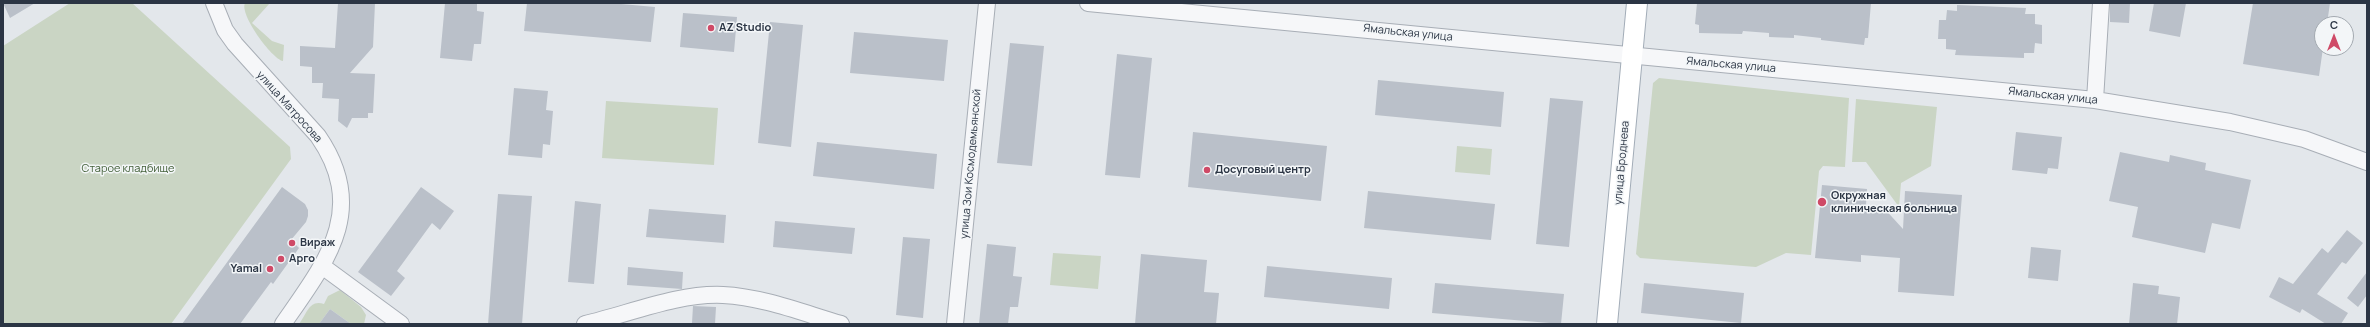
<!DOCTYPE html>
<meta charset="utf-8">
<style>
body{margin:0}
#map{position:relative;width:2370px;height:327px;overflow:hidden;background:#e3e7eb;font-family:Manrope,sans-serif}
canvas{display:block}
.frame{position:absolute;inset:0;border:4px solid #2b3544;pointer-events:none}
.north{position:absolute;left:2314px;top:16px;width:40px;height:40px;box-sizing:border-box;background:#f3f6f8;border:1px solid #a3a9b0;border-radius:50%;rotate:0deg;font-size:11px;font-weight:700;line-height:16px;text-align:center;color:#2b3544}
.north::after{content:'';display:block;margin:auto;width:14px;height:18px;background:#cf4a67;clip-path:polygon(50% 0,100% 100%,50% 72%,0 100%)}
</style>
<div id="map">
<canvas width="2370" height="327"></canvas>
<div class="frame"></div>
<div class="north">С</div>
</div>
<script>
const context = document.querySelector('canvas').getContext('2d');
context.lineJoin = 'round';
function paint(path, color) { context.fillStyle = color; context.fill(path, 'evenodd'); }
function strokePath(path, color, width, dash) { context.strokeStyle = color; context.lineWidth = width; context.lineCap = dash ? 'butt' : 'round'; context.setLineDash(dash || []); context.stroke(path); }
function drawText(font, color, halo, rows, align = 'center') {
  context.font = font + ' Manrope,sans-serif'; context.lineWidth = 3; context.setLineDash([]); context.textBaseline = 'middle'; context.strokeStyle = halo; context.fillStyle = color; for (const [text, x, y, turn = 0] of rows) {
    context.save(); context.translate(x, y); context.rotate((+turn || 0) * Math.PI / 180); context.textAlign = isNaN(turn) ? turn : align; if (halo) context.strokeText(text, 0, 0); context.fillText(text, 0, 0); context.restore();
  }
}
const green = new Path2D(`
 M70,3H132L290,147L291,159L171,324H3V46Z
 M245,3H270L252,23L272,41L284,45L283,61C272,59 239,14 245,3Z
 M1659,78L1849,98L1845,167L1823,166L1819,171L1811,255L1786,253L1756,267L1640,258L1636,254L1653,83Z
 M1856,99L1937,107L1931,166L1901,183L1899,207L1866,162H1852Z
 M606,101L718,108L714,165L602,158Z
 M1457,146L1492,149L1490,175L1455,172Z
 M1053,253L1101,256L1098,289L1050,285Z
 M340,290L361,307L366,315L364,324H351L330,309L319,324H299C307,314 309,299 324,304L328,296Z`);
const building = new Path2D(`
 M3,3H35L10,18Z
 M338,3H375L373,47L350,73L375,74L373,113H368V118H352L347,128L338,121L339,99L322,98L323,83H312V67L300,66V46L335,48Z
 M445,3H477V11L484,12L481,44H474L472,61L440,58Z
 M527,3H610L655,7L651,42L524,31Z
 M1697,3H1871L1868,38H1865L1864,45L1821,40V38L1794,35V38L1769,37V33L1743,31L1742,34L1699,33V25L1695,24Z
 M2110,3H2130L2129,23L2110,22Z
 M2154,3H2186L2180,37L2149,31Z
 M2253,3H2330L2327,24H2322L2323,48L2319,76L2243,64Z
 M1957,5L2026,8L2025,14H2035V24L2042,25V44L2035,43L2034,53H2024V58L1955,55L1956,50L1946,49V39H1938L1939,20H1946L1947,10L1957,11Z
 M683,13L737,17L734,52L680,47Z
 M770,22L803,25L791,147L758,143Z
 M854,32L948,40L944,81L850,73Z
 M1010,43L1044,46L1032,166L997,163Z
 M1117,54L1152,58L1140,178L1105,175Z
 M1378,80L1504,92L1501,127L1375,115Z
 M514,88L548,91L546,110L553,111L550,145L543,144L542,158L508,155Z
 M1550,98L1583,101L1569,247L1536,244Z
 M1193,132L1327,146L1321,201L1188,187Z
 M2016,132L2062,137L2058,169L2048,168L2047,174L2012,170Z
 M817,142L937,154L934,189L813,176Z
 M2120,152L2169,162L2170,155L2206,163L2205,170L2251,180L2240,229L2212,223L2205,253L2132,237L2138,207L2109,201Z
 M1822,185L1867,189L1866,205L1882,206L1903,229L1905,191L1962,195L1954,296L1898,292L1900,258L1861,255V262L1815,258Z
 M282,187L305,204L308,210V216L306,222L291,240L299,248L273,284L271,282L240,324H182Z
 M421,187L454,211L440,230L432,223L397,271L405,278L391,296L358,272Z
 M1368,191L1495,204L1491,240L1364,228Z
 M498,194L532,196L522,324H488Z
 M575,201L601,204L594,284L568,282Z
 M649,209L726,215L724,243L646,237Z
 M775,221L855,228L852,254L773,247Z
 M2347,230L2363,243L2346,264L2342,262L2317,294L2348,313L2341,324H2326L2302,309L2300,313L2269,297L2279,277L2293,284L2322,248L2328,253Z
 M903,237L930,239L923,318L896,315Z
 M987,244L1016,247L1013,276L1022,277L1018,307H1010L1008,324H979Z
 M2031,247L2061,250L2058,281L2028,278Z
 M1141,254L1207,260L1204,292L1219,293L1216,324H1135Z
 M1267,266L1392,278L1389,309L1264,297Z
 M628,267L683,272L682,289L627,285Z
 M2367,272V295L2358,307L2347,298Z
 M1435,283L1564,294L1561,324L1432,313Z
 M1644,283L1744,293L1741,323L1641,313Z
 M2133,283L2159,286L2158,294L2180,297L2177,324H2129Z
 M693,306L716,307L715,324L692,323Z
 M330,309L351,324H319Z`);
const minor = new Path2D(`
 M214,3L225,30L235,44L318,136C369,210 326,262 283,324
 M1088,3L2095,100L2230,122L2304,139L2367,162
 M2095,100L2101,3
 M322,266L401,324
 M585,324C629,314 677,293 723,295C763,297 803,313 841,324
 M955,324L987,3`);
const major = new Path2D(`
 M1607,324L1637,3`);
const markers = [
 [711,28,4,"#cf4a67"],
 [1207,170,4,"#cf4a67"],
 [1822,202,5,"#cf4a67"],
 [292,243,4,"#cf4a67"],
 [281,259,4,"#cf4a67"],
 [270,269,4,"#cf4a67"]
];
const poiNames = [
 ["AZ Studio",719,28],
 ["Досуговый центр",1215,170],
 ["Окружная",1831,196],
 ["клиническая больница",1831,209],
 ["Вираж",300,243],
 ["Арго",289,259],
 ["Yamal",262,269,"right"]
];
const streetNames = [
 ["Ямальская улица",1408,33,6],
 ["Ямальская улица",1731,65,5],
 ["Ямальская улица",2053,96,6],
 ["улица Матросова",289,107,48],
 ["улица Броднева",1622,163,-85],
 ["улица Зои Космодемьянской",971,164,-85]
];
const parkNames = [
 ["Старое кладбище",128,169]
];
paint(green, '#cad5c4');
paint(building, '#bac0c9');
strokePath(minor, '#a8aeb6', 18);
strokePath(major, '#a2acb7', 22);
strokePath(minor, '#f6f7f9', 16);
strokePath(major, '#fff', 20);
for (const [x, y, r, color] of markers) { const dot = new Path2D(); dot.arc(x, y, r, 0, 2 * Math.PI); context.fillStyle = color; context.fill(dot); strokePath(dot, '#f3f6f8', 1.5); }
drawText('bold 11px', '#2b3544', '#f3f6f8', poiNames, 'left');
drawText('11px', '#2b3544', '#f3f6f8', streetNames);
drawText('11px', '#425f38', '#f3f6f8', parkNames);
</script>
